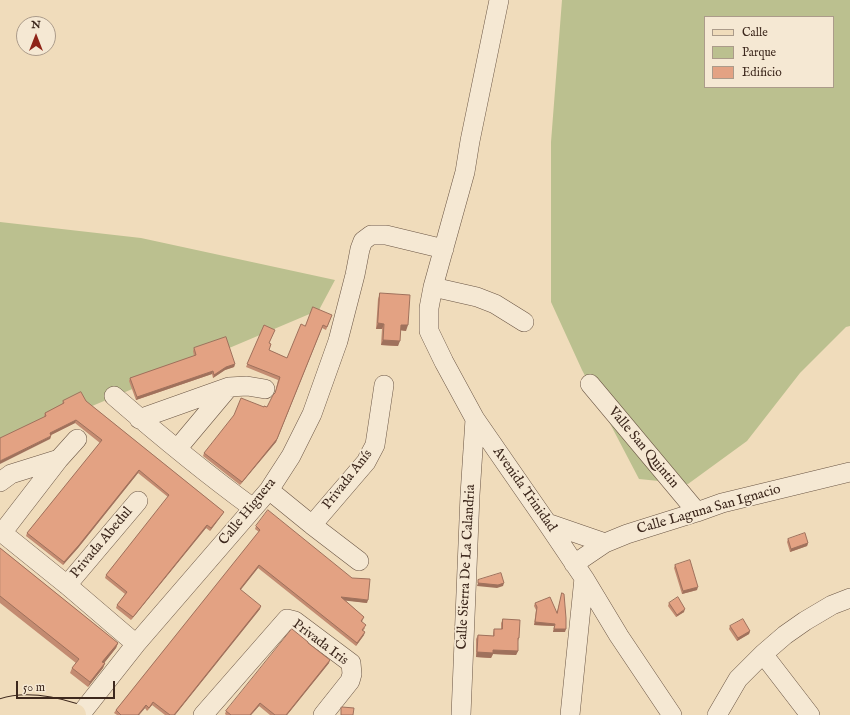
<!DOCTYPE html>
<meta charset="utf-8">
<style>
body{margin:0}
#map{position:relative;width:850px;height:715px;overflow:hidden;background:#f0dcbb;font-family:"IM FELL English",serif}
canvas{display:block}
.legend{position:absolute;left:704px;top:16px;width:130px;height:72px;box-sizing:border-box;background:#f5e8d3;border:1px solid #ab9b8a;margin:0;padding:5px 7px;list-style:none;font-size:12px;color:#3d281d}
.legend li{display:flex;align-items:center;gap:8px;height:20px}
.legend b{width:20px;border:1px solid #ab9b8a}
.north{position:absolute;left:16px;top:16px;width:40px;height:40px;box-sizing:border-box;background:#f5e8d3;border:1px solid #ab9b8a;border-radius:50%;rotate:0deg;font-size:11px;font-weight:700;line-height:16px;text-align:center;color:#3d281d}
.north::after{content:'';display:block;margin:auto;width:14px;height:18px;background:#8f2418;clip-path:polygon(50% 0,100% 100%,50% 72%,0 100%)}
.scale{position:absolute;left:16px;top:681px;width:99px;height:18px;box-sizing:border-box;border:2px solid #3d281d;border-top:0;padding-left:5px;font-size:12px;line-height:14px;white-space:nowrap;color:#3d281d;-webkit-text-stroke:3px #f5e8d3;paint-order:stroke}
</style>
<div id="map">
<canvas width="850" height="715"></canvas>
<ul class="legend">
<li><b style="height:5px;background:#f0dcbb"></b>Calle</li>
<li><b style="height:11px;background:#bbc08f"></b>Parque</li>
<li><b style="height:11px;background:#e3a283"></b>Edificio</li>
</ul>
<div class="north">N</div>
<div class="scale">50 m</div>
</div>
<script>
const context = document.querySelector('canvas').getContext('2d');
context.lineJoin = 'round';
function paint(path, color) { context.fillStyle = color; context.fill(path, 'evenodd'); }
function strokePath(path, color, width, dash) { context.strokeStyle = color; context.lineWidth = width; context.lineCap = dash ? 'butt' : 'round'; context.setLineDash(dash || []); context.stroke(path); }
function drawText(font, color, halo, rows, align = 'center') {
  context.font = font + ' "IM FELL English",serif'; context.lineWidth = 3.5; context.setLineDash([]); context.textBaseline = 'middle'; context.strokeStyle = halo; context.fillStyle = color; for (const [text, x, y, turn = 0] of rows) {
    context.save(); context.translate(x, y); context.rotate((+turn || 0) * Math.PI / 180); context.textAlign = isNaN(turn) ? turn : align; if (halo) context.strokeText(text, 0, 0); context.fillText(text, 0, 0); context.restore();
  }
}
const green = new Path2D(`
 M562,0H850V326L846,327L800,373L747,441L688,484L639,479L582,370L551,302V142ZM705,17H833V87H705Z
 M0,222L141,238L335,280L319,310L0,445Z`);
const minor = new Path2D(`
 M499,0L470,141L465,172L433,287L429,308V331L444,362L475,419L547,523L584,578L619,636L672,715
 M433,287L477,297L495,304L524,322
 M590,384L697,512
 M114,396C159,435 205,473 253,508
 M139,419L229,387L247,386L265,389
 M177,449L229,387
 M0,482L11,474L59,459L77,439
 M269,490L312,525L359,561
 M547,523L605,543
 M312,525L366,462L375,445L384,385
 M0,531L67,585L136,644
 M2,533L59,459
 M574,564L605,543L627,534L697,512L722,503L850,472
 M67,585L138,501
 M763,654L810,715
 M80,715L136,644L269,490L291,456L312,414L338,341L355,275L360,249L363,241L371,235H386L444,249
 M203,715L287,619L295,621L351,663L352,674L350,681L323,715
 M461,715L470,495L475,419
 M570,715L584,578
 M717,715L738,679L763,654L785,635L805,621L832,605L850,598`);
const major = new Path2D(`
 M0,711C22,702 53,708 75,715`);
const wall = new Path2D(`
 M380,293L406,331L400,330L398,346L381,345L382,329H376L378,299Z
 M332,315L326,330L322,328L276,442L240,485L203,456L204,453L264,407H267L275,393L278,380L246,367L264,325L274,332L269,343V350L287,358L305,326Z
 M194,348L235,364L234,367L225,370L213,378L212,374L136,400L129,381L130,378L194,356L193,351Z
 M63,401H86L224,512L222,515L210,531L206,528L131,620L116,608L117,605L125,594L105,578L106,575L168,497L138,473L78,548L63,565L26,536L27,533L100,443L75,423L51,435V436L50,439L44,416L45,413L62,404Z
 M256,526L367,603L345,600L364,617L362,622L365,628L363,631L364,635L356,646L258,568L240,590L260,609L175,715H165L152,705L147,711L145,708L139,715H117L114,713L116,710L259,532L255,529Z
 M788,539L808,543L807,546L790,552L787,542Z
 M0,548L118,643L116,648L104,663H105L103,668L88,687L70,673L72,668L76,663L0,603Z
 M675,565L697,590L682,594L674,568Z
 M562,593L565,632H553L554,626L534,625L536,610L534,606L535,603L557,612Z
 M669,603L684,612L676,617L668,606Z
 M503,619L519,638L518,641V651L516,655L493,654L491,658L476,657V639L478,635L493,636V633L494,629H501V623Z
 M730,626L750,631L749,634L737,641L729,629Z
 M308,643L329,663L287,715H270L259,706L251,715H226L225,714L226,711Z`);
const shadedWall = new Path2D(`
 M378,323L384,324L382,329H376Z
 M323,325L276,442L240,485L242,482Z
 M401,325H408L406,331L399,330Z
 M383,340L400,341L398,346L381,345Z
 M235,364L234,367L225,370L213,378L214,375L226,367Z
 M213,371L212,374L136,400L137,397Z
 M76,420L75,423L49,436L50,433Z
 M51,436L50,439L0,464V461Z
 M139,470L138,473L78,548L63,565L64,562Z
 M224,512L222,515L210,531L211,528Z
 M207,525L206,528L131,620L133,617Z
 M808,543L807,546L790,552L791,549Z
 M259,565L258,568L239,592L240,589Z
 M478,583H504L503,586L497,588L477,586Z
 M698,587L697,590L682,594L683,591Z
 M341,597L368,600L367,603L340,600Z
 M261,606L260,609L175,715H174Z
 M685,609L684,612L676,617L677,615Z
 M535,622L555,624L554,626L534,625Z
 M554,629H566L565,632H553Z
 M750,631L749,634L737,641L738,638Z
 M365,632L364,635L356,646L357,643Z
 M118,643L116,648L101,667L102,662Z
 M493,650L518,651L516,655L493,654L491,658L476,657L477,652Z
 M330,660L329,663L287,715H286Z
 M105,663L103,668L88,687L90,682Z
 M153,702L152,705L147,711Z
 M260,703L259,706L251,715H250Z
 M146,705L145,708L139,715H138Z`);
const building = new Path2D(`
 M380,293L410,295L408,325H401L400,341L383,340L384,324L378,323Z
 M313,307L332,315L327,327L323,325L277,439L242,482L204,453L234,415L241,398L264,407V406L267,407L273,395L275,393L280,377L247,364L264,325L275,330L269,343L271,344L269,350L287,358L301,324L305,326Z
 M226,337L235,364L226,367L214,375L213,371L137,397L130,378L196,355L194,348Z
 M81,392L86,401L224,512L211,528L207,525L133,617L117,605L127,592L106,575L169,495L139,470L79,545L64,562L27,533L102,440L76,420L50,433L51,436L0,461V438L46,416L45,413L64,403L63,401Z
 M268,510L352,578L370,579L368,600L341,597L364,617L361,621L366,625L362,630L365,632L357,643L259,565L240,589L261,606L174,715H170L153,702L149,708L146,705L138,715H121L116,710L260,530L256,526Z
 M805,533L808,543L791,549L788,539Z
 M0,548L118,643L102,662L105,663L90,682L72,668L79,659L0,596Z
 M690,560L698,587L683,591L675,565Z
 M501,573L504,583L498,585L478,583V580Z
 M562,593L564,594L566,618V629H554L555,624L535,622L537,607L535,603L550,597L557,613Z
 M678,597L685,609L677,615L669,603Z
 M503,619L520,620L519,638H518V651L493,650V653L477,652L478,635L494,636V629H502Z
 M743,619L750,631L738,638L730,626Z
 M292,629L308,642V643L330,660L286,715H275L260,703L250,715H231L226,711Z
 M342,707L354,708L353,715H341V708Z`);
const streetNames = [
 ["Valle San Quintin",643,448,50],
 ["Privada Anís",348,480,-52],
 ["Avenida Trinidad",524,490,55],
 ["Calle Laguna San Ignacio",709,510,-16],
 ["Calle Higuera",248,512,-51],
 ["Privada Abedul",102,543,-50],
 ["Calle Sierra De La Calandria",467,567,-87],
 ["Privada Iris",320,643,37]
];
paint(green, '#bbc08f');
strokePath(minor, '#6a5544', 20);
strokePath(major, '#3d281d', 24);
strokePath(minor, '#f5e8d3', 19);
strokePath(major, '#f0dcbb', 22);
paint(wall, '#c38b71');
paint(shadedWall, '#9f715c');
paint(building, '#e3a283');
strokePath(building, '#9f715c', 1);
drawText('14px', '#3d281d', '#f5e8d3', streetNames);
</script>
